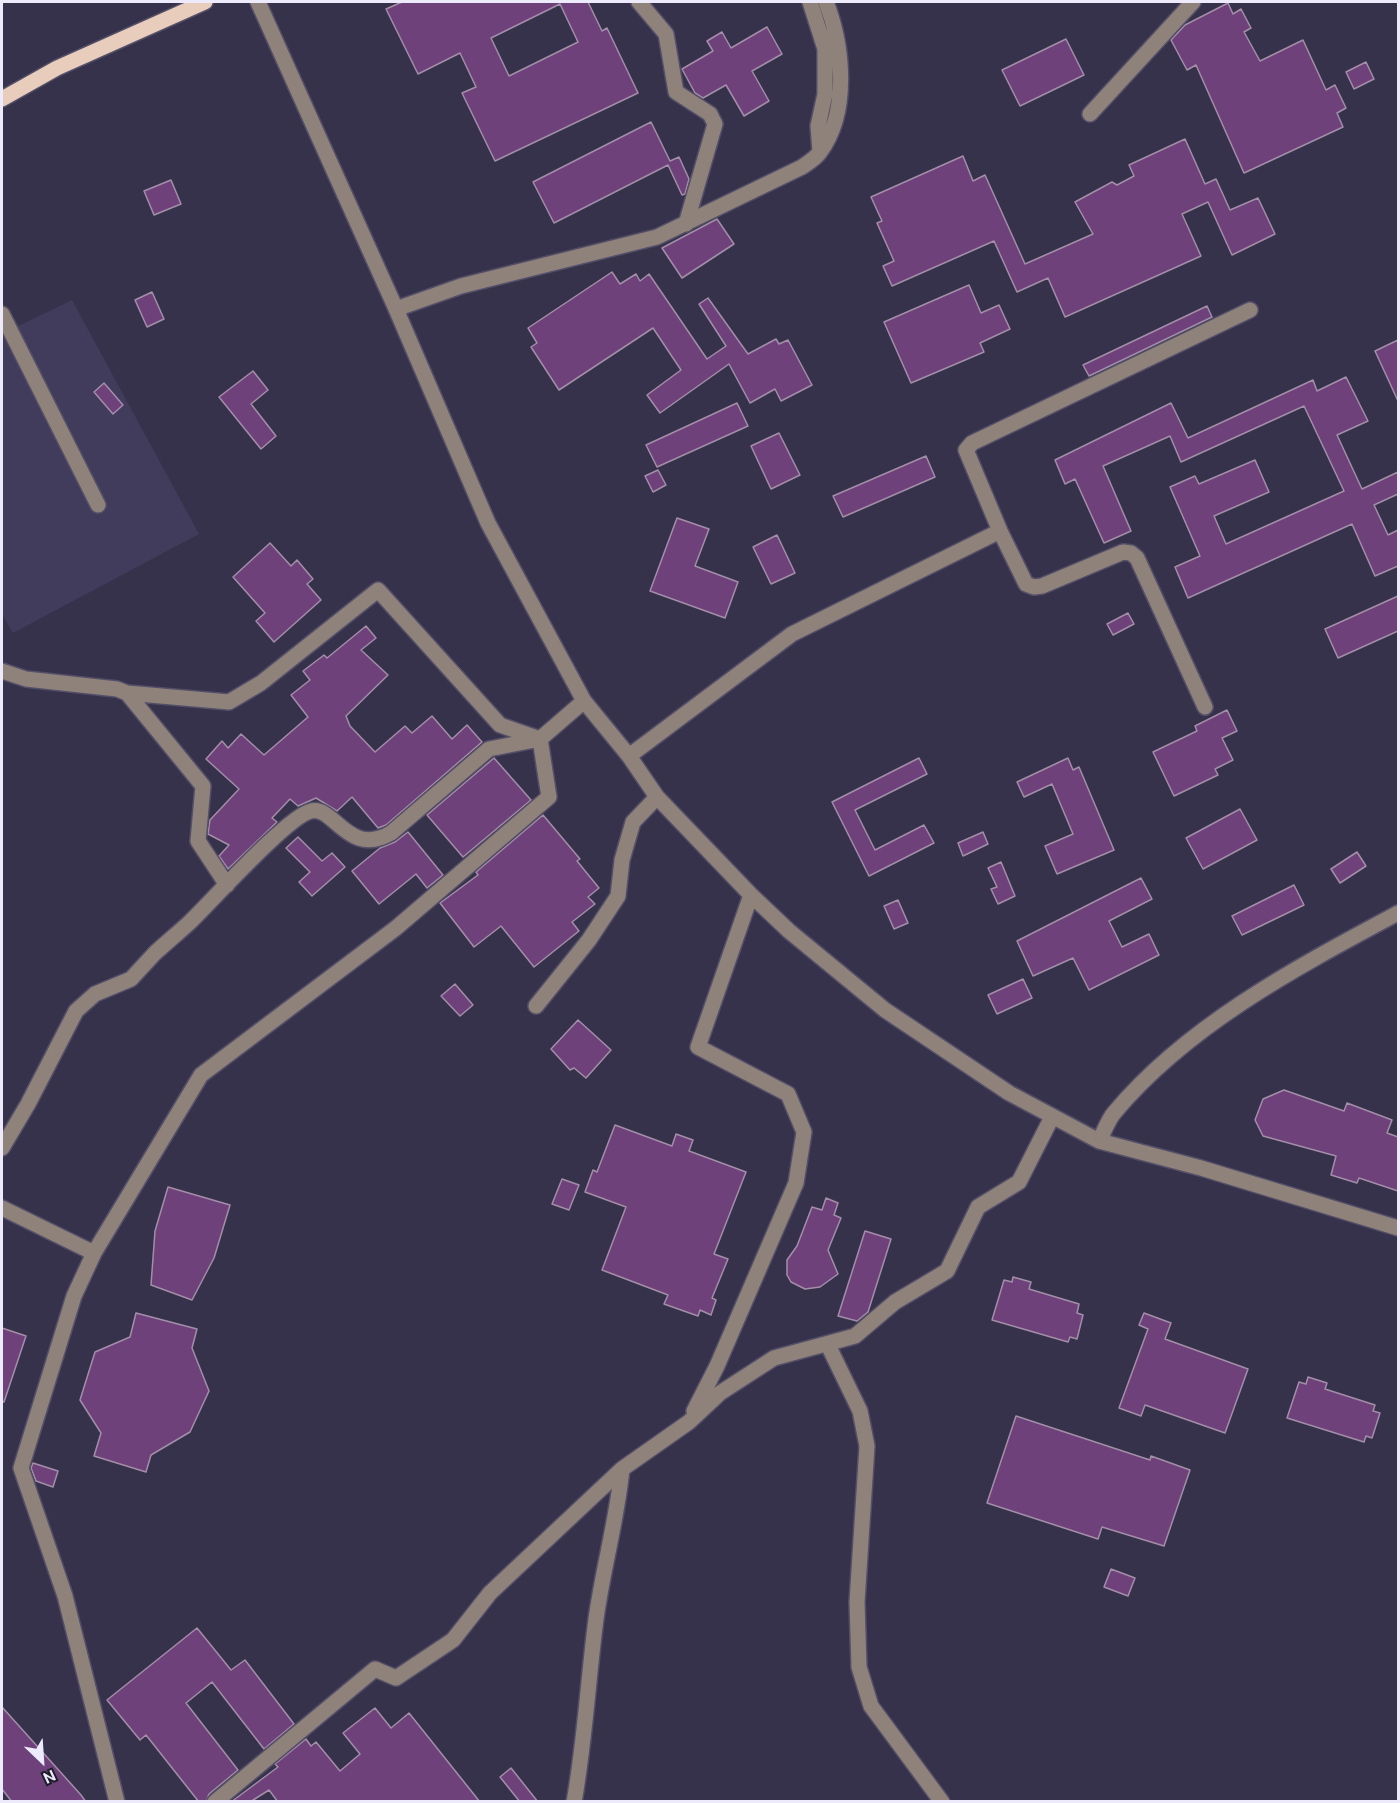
<!DOCTYPE html>
<style>
body{margin:0}
#map{position:relative;width:1400px;height:1803px;overflow:hidden;background:#37324c;font-family:Ubuntu,sans-serif}
canvas{display:block}
.frame{position:absolute;inset:0;border:3px solid #eceafb;pointer-events:none}
.north{position:absolute;left:12px;top:1731px;width:60px;height:60px;-webkit-text-stroke:4px #1e1c28;paint-order:stroke;rotate:155deg;font-size:16px;font-weight:700;line-height:24px;text-align:center;color:#eceafb}
.north::after{content:'';display:block;margin:auto;width:21px;height:27px;background:#eceafb;clip-path:polygon(50% 0,100% 100%,50% 72%,0 100%)}
</style>
<div id="map">
<canvas width="1400" height="1803"></canvas>
<div class="frame"></div>
<div class="north">N</div>
</div>
<script>
const context = document.querySelector('canvas').getContext('2d');
context.lineJoin = 'round';
function paint(path, color) { context.fillStyle = color; context.fill(path, 'evenodd'); }
function strokePath(path, color, width, dash) { context.strokeStyle = color; context.lineWidth = width; context.lineCap = dash ? 'butt' : 'round'; context.setLineDash(dash || []); context.stroke(path); }
const built = new Path2D(`
 M72,300L199,534L13,633L2,614V334Z`);
const building = new Path2D(`
 M402,2H588L602,31L607,28L638,93L495,161L462,93L476,87L460,53L418,74L386,9ZM560,4L578,42L509,76L491,38Z
 M1228,3L1233,14L1241,9L1251,28L1244,32L1260,61L1303,40L1326,90L1335,85L1346,108L1337,113L1343,127L1244,173L1196,65L1187,70L1171,40L1185,25Z
 M767,27L782,54L752,71L769,101L744,116L726,85L703,98L695,93L682,69L713,51L707,41L722,32L731,48Z
 M1066,39L1084,75L1020,106L1002,70Z
 M1366,62L1374,79L1354,89L1346,72Z
 M651,122L670,161L679,157L689,179L685,194L682,195L668,165L554,223L533,182Z
 M1185,139L1205,184L1216,179L1230,210L1258,198L1275,234L1232,255L1208,202L1182,214L1201,256L1065,317L1048,278L1017,292L994,241L892,286L883,266L894,261L877,223L882,221L871,197L963,156L973,181L985,175L1025,264L1093,234L1075,202L1112,182L1117,185L1134,176L1129,165Z
 M171,180L181,204L154,215L144,191Z
 M717,219L734,244L682,278L662,248Z
 M612,272L620,284L636,274L640,281L649,274L707,359L726,346L699,304L708,298L748,354L776,339L779,344L788,340L812,385L781,401L775,389L750,403L729,364L660,413L647,395L681,370L653,328L559,390L531,347L537,343L528,328Z
 M969,285L981,313L999,305L1010,329L980,343L984,352L911,383L884,322Z
 M152,292L164,319L147,327L135,300Z
 M1207,306L1212,317L1089,376L1083,365Z
 M1398,340V401L1375,351Z
 M253,371L268,390L251,404L276,436L261,449L219,397Z
 M1346,377L1368,421L1337,435L1362,489L1398,472V494L1374,505L1388,535L1398,530V566L1375,576L1352,524L1188,598L1175,567L1200,556L1170,487L1195,476L1199,484L1255,460L1269,492L1214,516L1226,544L1344,491L1304,406L1181,462L1170,436L1103,466L1131,531L1104,543L1075,479L1065,484L1055,460L1171,403L1188,438L1313,380L1317,391Z
 M104,383L123,405L113,414L94,392Z
 M737,403L748,426L657,467L646,445Z
 M779,433L800,475L771,489L751,446Z
 M926,456L935,477L843,517L833,496Z
 M658,470L666,485L653,492L645,476Z
 M677,518L709,529L695,566L738,582L725,618L650,591Z
 M777,535L795,573L771,584L753,547Z
 M270,543L291,566L297,560L313,579L307,584L321,600L274,642L256,621L265,613L233,577Z
 M1398,596V631L1338,658L1325,629Z
 M1128,613L1134,624L1113,635L1107,624Z
 M366,626L376,638L361,650L388,675L346,716L350,726L375,752L405,726L412,733L432,716L452,739L467,725L482,742L386,825L378,828L352,797L337,811L316,798L298,806L290,799L272,818L277,822L228,869L219,856L229,845L208,834L210,820L239,789L206,759L222,741L228,748L241,734L264,755L308,717L291,695L310,680L303,671L324,655L327,658Z
 M1227,710L1237,731L1222,738L1233,760L1215,769L1218,775L1174,796L1153,752L1197,731L1195,726Z
 M494,758L531,800L463,857L427,815Z
 M919,758L927,774L855,810L875,850L924,825L934,843L869,876L832,802Z
 M1068,758L1073,770L1079,767L1114,850L1057,874L1045,846L1073,834L1052,784L1024,797L1017,782Z
 M1240,809L1257,840L1203,869L1186,838Z
 M543,815L580,859L577,861L599,888L588,897L595,904L572,922L579,931L534,967L501,926L474,947L440,903L478,875L476,872Z
 M408,832L443,875L427,888L416,874L379,904L352,871L380,848L395,842Z
 M983,832L988,844L963,856L958,843Z
 M298,837L322,861L332,853L345,867L312,896L299,882L310,872L286,848Z
 M1357,852L1366,866L1340,883L1331,869Z
 M1001,862L1015,896L998,904L991,889L997,887L988,868Z
 M1141,878L1152,899L1109,921L1122,947L1149,934L1159,955L1089,990L1073,958L1033,976L1017,941Z
 M1294,885L1304,905L1242,935L1232,916Z
 M898,900L908,923L894,929L884,906Z
 M1023,979L1032,998L997,1014L988,995Z
 M455,984L473,1005L460,1016L441,996Z
 M578,1020L611,1050L586,1078L574,1068L570,1070L551,1049Z
 M1284,1090L1344,1111L1347,1103L1392,1120L1387,1133L1398,1137V1191L1359,1178L1357,1183L1331,1175L1336,1156L1263,1136L1255,1120L1263,1099Z
 M615,1125L672,1146L676,1134L693,1140L689,1151L746,1172L714,1254L728,1259L712,1298L716,1300L711,1315L700,1310L698,1316L664,1304L668,1295L602,1270L626,1207L585,1192L593,1170L597,1172Z
 M562,1179L579,1185L569,1210L552,1204Z
 M168,1187L230,1205L214,1258L192,1300L151,1285L155,1231Z
 M826,1198L838,1203L834,1215L841,1218L828,1250L838,1274L820,1287L805,1289L791,1282L787,1275V1260L797,1246L812,1207L822,1210Z
 M865,1231L891,1239L868,1312L857,1321L838,1316Z
 M1013,1277L1031,1282L1029,1289L1079,1304L1077,1313L1083,1315L1077,1339L1070,1337L1068,1342L992,1320L1004,1280L1012,1282Z
 M136,1313L197,1329L192,1348L209,1391L190,1432L151,1455L146,1472L94,1456L101,1433L80,1400L95,1352L130,1337Z
 M1144,1313L1171,1323L1165,1339L1248,1369L1225,1433L1145,1405L1141,1416L1119,1408L1148,1329L1139,1325Z
 M2,1328L26,1336L4,1402H2Z
 M1308,1377L1327,1383L1325,1389L1375,1405L1373,1411L1380,1413L1372,1438L1366,1436L1364,1442L1287,1418L1299,1382L1306,1384Z
 M1016,1416L1150,1460L1151,1456L1190,1470L1164,1546L1102,1527L1098,1539L987,1503Z
 M33,1463L58,1471L53,1487L36,1481L31,1468Z
 M1111,1569L1135,1578L1128,1596L1104,1587Z
 M197,1628L231,1670L245,1660L294,1724L264,1749L212,1682L186,1703L238,1770L209,1794L206,1802H199L146,1735L140,1740L107,1700Z
 M2,1707L81,1795L86,1802H12L2,1789Z
 M375,1708L391,1728L409,1713L480,1802H278L269,1790L250,1802H231L278,1767L275,1764L306,1739L311,1746L316,1742L340,1771L360,1754L343,1733Z
 M511,1768L538,1802H520L500,1777Z`);
const minor = new Path2D(`
 M258,2L396,309L488,523L584,701L629,756L657,797L751,895L789,931L885,1010L1009,1093L1099,1141L1201,1168L1398,1228
 M639,2L666,34L676,92L710,114L715,124L686,224
 M810,2L825,49V94L818,126L820,152
 M1090,114L1193,2
 M396,309L461,286L657,237L802,167C808,163 816,158 820,152C850,112 843,45 826,2
 M2,314L98,505
 M2,671L26,679L117,689L127,693L203,786L198,841L227,885
 M127,693L229,702L261,683L378,590L500,725L540,739L584,701
 M1205,707L1137,558L1131,553L1123,552L1042,586L1034,587L1026,584L1000,531L966,450L972,443L1250,310
 M629,756L792,634L1000,531
 M536,1006L589,940L618,896L622,860L633,822L657,797
 M1099,1141C1104,1132 1108,1120 1114,1113C1187,1025 1299,966 1398,913
 M2,1148L28,1104L76,1011L95,994L131,979L155,953C166,943 178,933 189,923C211,902 288,816 311,811C334,805 348,858 391,833L489,749L540,739L549,797L396,928L201,1075L94,1253L74,1296L21,1468L65,1596L117,1802
 M2,1208L94,1253
 M828,1345L860,1411L867,1446L857,1602L859,1667L871,1706L942,1802
 M694,1411L717,1366L796,1183L804,1132L788,1094L698,1047L751,895
 M215,1802L375,1669L396,1678L453,1640L490,1593L622,1469L689,1422L720,1393L774,1358L855,1336L895,1302L947,1271L978,1207L1019,1182L1052,1117
 M574,1802C585,1741 588,1680 596,1619C603,1568 617,1520 622,1469`);
const major = new Path2D(`
 M2,99L57,68L205,2`);
paint(built, '#413b5c');
paint(building, '#6f417b');
strokePath(building, '#a38ea8', 1.5);
strokePath(minor, '#544f68', 18);
strokePath(major, '#544f68', 18);
strokePath(minor, '#8f827a', 15);
strokePath(major, '#e8cdbc', 15);
</script>
